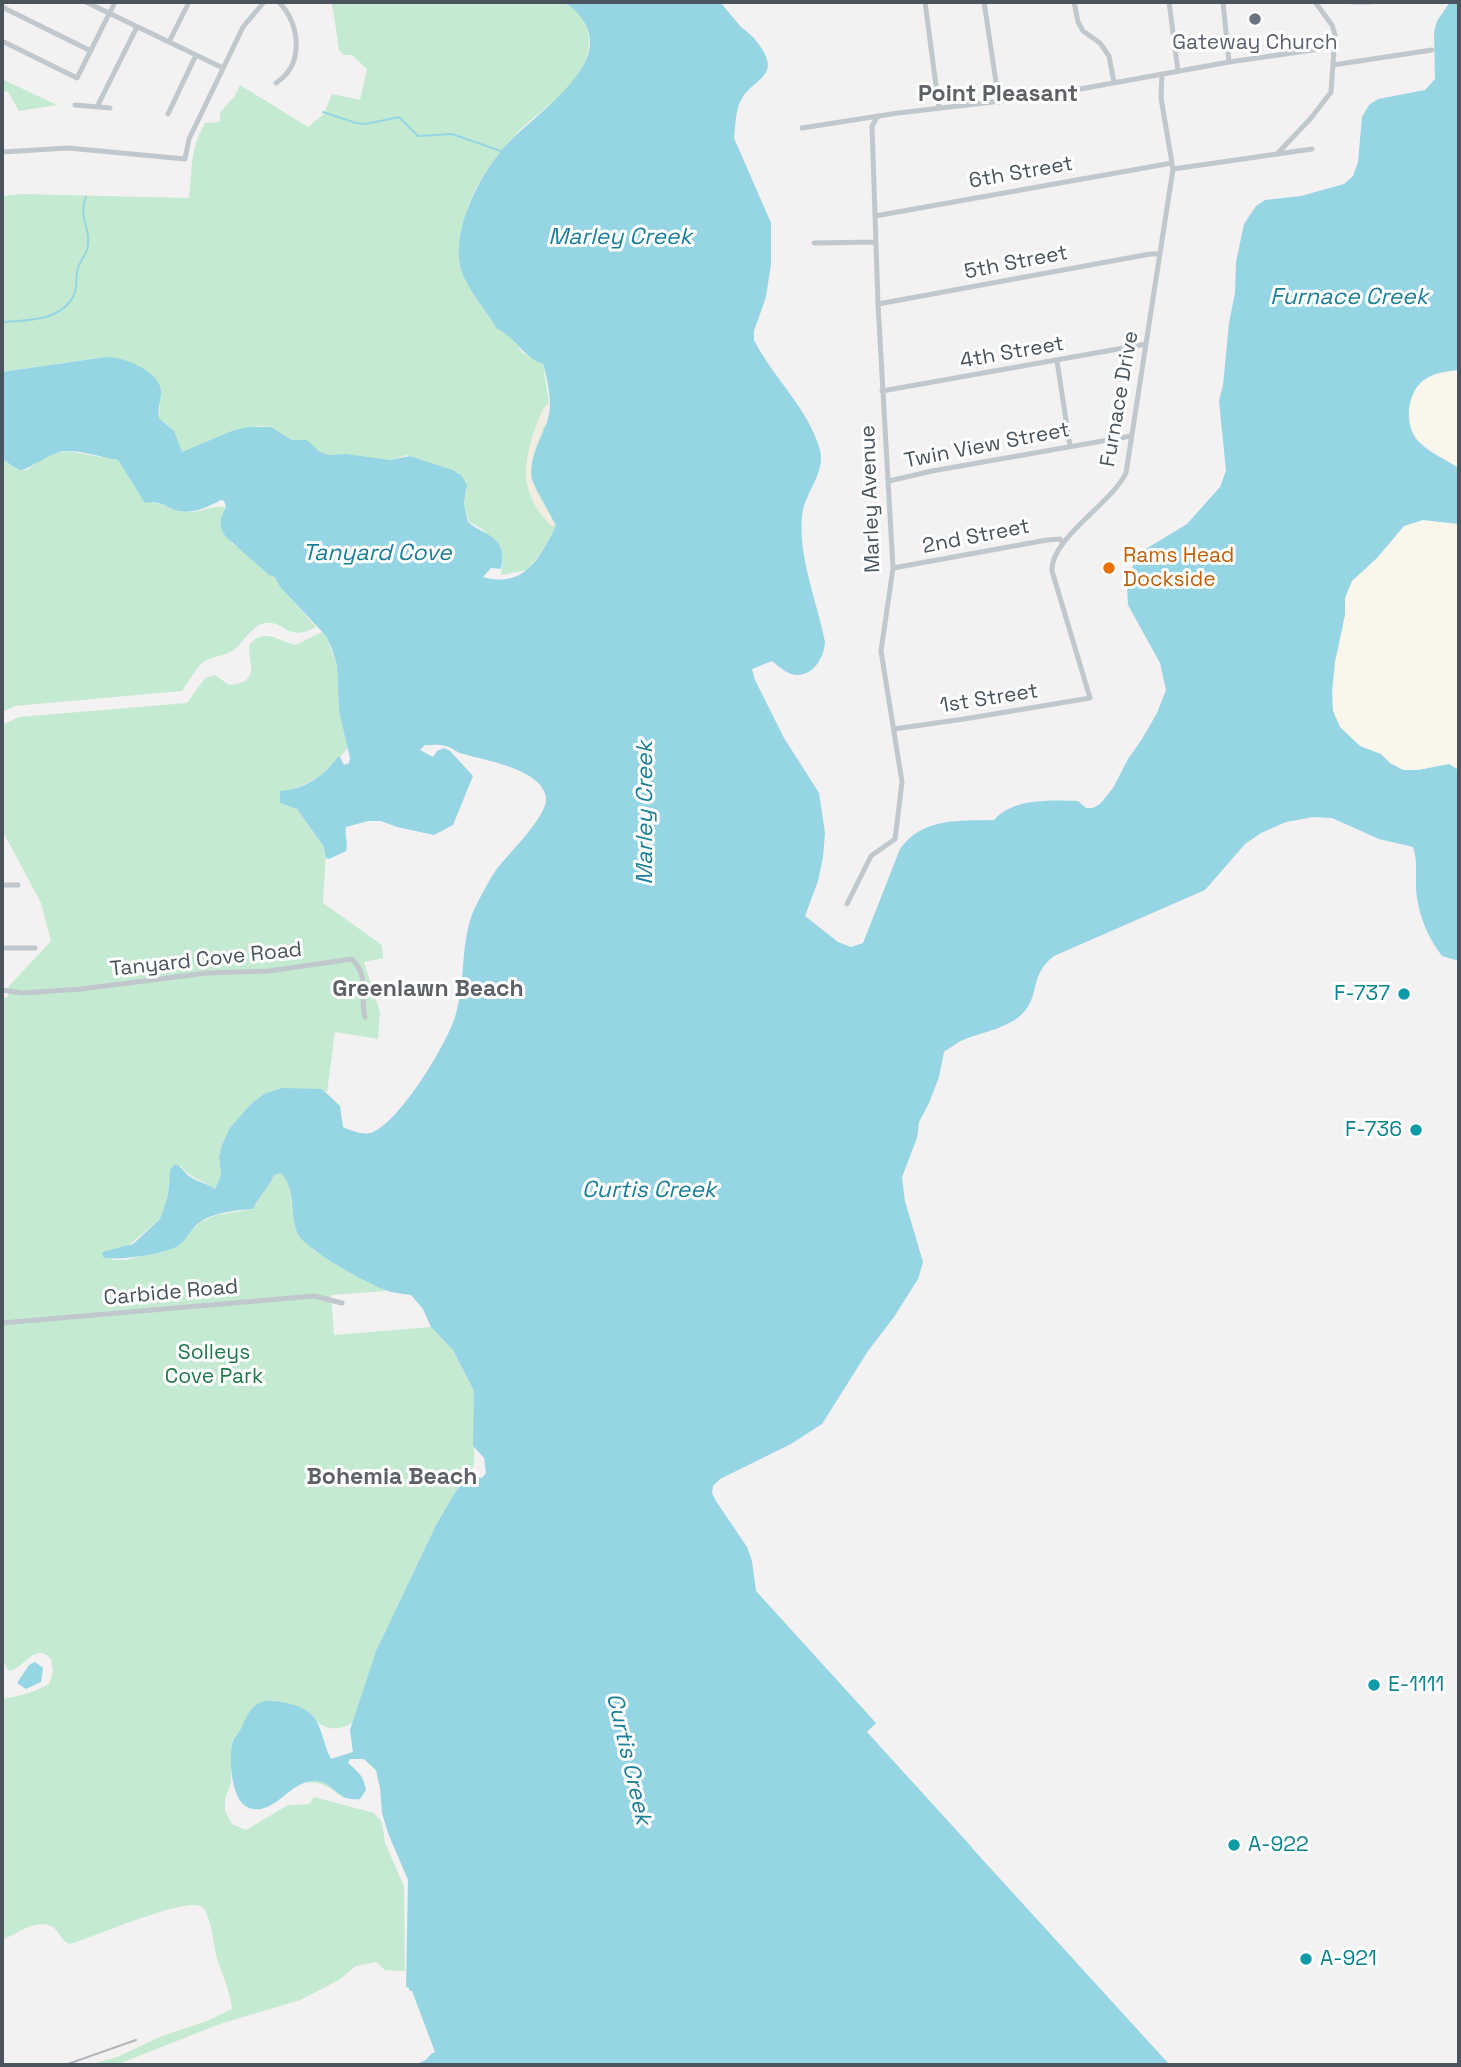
<!DOCTYPE html>
<style>
body{margin:0}
#map{position:relative;width:1461px;height:2067px;overflow:hidden;background:#f3f1f1;font-family:"Space Grotesk",sans-serif}
canvas{display:block}
.frame{position:absolute;inset:0;border:4px solid #4a545c;pointer-events:none}
</style>
<div id="map">
<canvas width="1461" height="2067"></canvas>
<div class="frame"></div>
</div>
<script>
const context = document.querySelector('canvas').getContext('2d');
context.lineJoin = 'round';
function paint(path, color) { context.fillStyle = color; context.fill(path, 'evenodd'); }
function strokePath(path, color, width, dash) { context.strokeStyle = color; context.lineWidth = width; context.lineCap = dash ? 'butt' : 'round'; context.setLineDash(dash || []); context.stroke(path); }
function drawText(font, color, halo, rows, align = 'center') {
  context.font = font + ' "Space Grotesk",sans-serif'; context.lineWidth = 6; context.setLineDash([]); context.textBaseline = 'middle'; context.strokeStyle = halo; context.fillStyle = color; for (const [text, x, y, turn = 0] of rows) {
    context.save(); context.translate(x, y); context.rotate((+turn || 0) * Math.PI / 180); context.textAlign = isNaN(turn) ? turn : align; if (halo) context.strokeText(text, 0, 0); context.fillText(text, 0, 0); context.restore();
  }
}
const commercial = new Path2D(`
 M1459,370V468L1418,441L1409,426V406L1418,384L1429,377Z
 M1423,520L1459,524V770L1438,765L1419,770H1403L1390,763L1381,754L1360,746L1347,736L1340,727L1333,711L1335,662L1345,615V598L1352,581L1377,558L1404,526Z`);
const green = new Path2D(`
 M330,2H565C580,13 589,21 589,41C588,85 542,106 515,135C496,156 467,193 464,223C462,234 485,300 490,316L497,328L505,330L523,353L543,364L549,403L543,409L557,525L543,550L527,570L501,575L503,556L482,529L469,522L464,503L467,489L458,473L453,470L407,455L390,460L329,455L320,452L307,441L292,440L271,427L260,426L234,430L182,452L170,427L159,418L161,388L106,357L2,372V196L22,194L189,198C193,167 189,151 205,123L220,122V112L234,97L240,85L308,127L324,114L332,94L360,100L367,69L352,55H343L339,50L333,9Z
 M2,79L57,105L19,111L8,92L2,90Z
 M68,451L118,460L145,502C165,501 170,512 188,512C203,512 209,505 226,507L223,511L232,544C249,551 258,570 276,577L280,587L316,627C285,643 287,620 265,623C250,626 244,644 232,651C222,657 209,656 201,664C194,672 188,682 182,691L15,706L2,712V459L20,470H27L40,460L54,452Z
 M322,632L326,636L337,665L339,711L349,747C330,769 311,788 280,791L281,803L297,809L324,847L326,853L323,903L382,945L383,958L364,962L380,1012L378,1039L335,1032L327,1092L322,1089L240,1118L229,1129L222,1145L219,1155L221,1175L215,1189C204,1180 190,1179 181,1166L169,1176L168,1195L160,1219L111,1260H126L177,1246L200,1222L216,1215L253,1209C259,1196 270,1188 274,1174L281,1173L288,1180L293,1216L313,1250L386,1291L331,1295L334,1335L431,1327L453,1350L474,1391V1464L470,1475L462,1476L461,1480L463,1484L456,1491L436,1525L376,1651L380,1788L376,1770L364,1759H350L348,1763L362,1776L366,1790L344,1798C330,1789 323,1780 305,1783L324,1748L331,1759L353,1752L350,1730L352,1723C340,1730 328,1731 316,1721C313,1719 312,1715 309,1713C299,1705 285,1703 273,1700L232,1741L231,1782L225,1799V1811L232,1824L246,1830L288,1805L309,1804L314,1797L374,1813L382,1822L385,1843L404,1886L405,1971L385,1970L376,1962L356,1966L339,1980L300,2000L220,2024L116,2065H89L117,2057L162,2036L207,2021L232,2009C230,1990 222,1975 217,1958C213,1944 212,1917 202,1907C189,1895 91,1938 70,1944C61,1941 61,1934 54,1928C39,1916 17,1934 2,1940V1699C19,1696 33,1693 49,1684L53,1672L51,1659C35,1641 24,1669 9,1671L2,1660V998L8,997L9,986L51,941L41,903L2,830V725L19,717L187,703L205,678L215,675L229,685C261,682 249,666 249,645C265,627 277,641 296,645Z`);
const sand = new Path2D(`
 M549,403C548,429 528,451 532,477C534,493 549,511 557,525L552,526C522,498 521,468 534,432C538,421 540,411 549,403Z`);
const water = new Path2D(`
 M565,2H720C727,10 734,19 741,27C747,32 753,36 757,42C784,77 754,77 741,100C736,108 735,128 734,138L771,223V264L766,297L754,331V340C773,378 809,409 820,450C826,473 804,493 802,516C798,557 817,601 825,642C824,656 815,674 798,675C788,675 779,667 772,661L752,669L755,680L784,738L819,793L825,833L823,857L818,881L805,916L838,942L851,947L863,943L900,849C923,817 959,821 994,820C1013,798 1051,800 1078,801L1086,808H1093L1100,804L1113,788L1128,759L1142,739L1157,713L1166,690L1160,663L1128,605L1127,585L1134,562L1144,550L1187,524L1220,487L1226,471L1219,401L1223,385L1229,323L1235,293L1236,262L1244,224L1256,206L1265,200L1301,196L1344,184L1353,176L1358,162L1362,117L1369,105L1378,99L1425,90L1435,79L1434,32L1437,21L1450,2H1459V370C1449,371 1437,372 1427,378C1407,389 1403,424 1418,441C1428,452 1446,460 1459,468V524L1423,520L1404,526L1377,558L1352,581L1345,598V615L1335,662L1332,692L1333,711L1340,727L1360,746L1381,754L1390,763L1403,770H1419L1449,764L1459,770V961L1442,956C1429,939 1420,919 1417,898C1414,881 1419,864 1413,847L1379,839L1332,818L1313,817L1286,822L1261,833L1245,844L1205,890L1054,956C1029,975 1040,995 1023,1013C1009,1028 982,1032 963,1040C956,1043 950,1048 944,1052L939,1077L929,1103L919,1122L917,1138L902,1177L905,1201L923,1262L918,1279L894,1317L868,1351L822,1424L791,1444L720,1479L713,1486L712,1493L716,1501L747,1547L752,1561L756,1591L876,1723L867,1732L1170,2065H414L426,2060L431,2054L406,1987L408,1880L388,1833L382,1813L380,1788L376,1770L364,1759H350L348,1763C358,1771 364,1778 366,1790L360,1799C337,1802 335,1783 317,1781C291,1778 275,1817 249,1808C231,1801 229,1761 232,1744C233,1738 240,1733 242,1726C251,1706 258,1697 282,1702C292,1704 305,1707 312,1715C323,1727 323,1745 331,1759L353,1752L350,1730L376,1651L436,1525L456,1491L470,1475L482,1478L486,1473L484,1458L473,1446L474,1391L453,1350L431,1327L423,1309L411,1295C403,1294 393,1293 385,1290C367,1283 306,1250 298,1234C289,1215 296,1188 281,1173L274,1175C269,1188 259,1196 253,1209C237,1210 214,1212 200,1222C191,1228 187,1240 178,1246C166,1253 117,1262 103,1257L102,1252L133,1244L160,1219L168,1195L170,1170L175,1164C182,1167 183,1171 189,1176C197,1182 207,1183 215,1189L221,1175L219,1156L222,1145L229,1129L250,1105L264,1094L282,1088L322,1089L340,1106L343,1127C352,1131 364,1136 373,1132C401,1120 446,1045 455,1017C466,983 460,945 473,912C479,899 488,882 496,870C507,855 549,815 546,797C541,768 482,760 460,753C455,751 451,747 446,746C439,744 431,745 425,745L420,750L433,757L437,751L444,748L450,751L473,776L453,825L434,835L397,827L381,821H368L346,827C344,836 349,843 346,851L329,859L326,858L324,847L297,809L280,803V791C305,789 323,777 338,757H340L344,765L349,763L350,758L339,711L337,665L332,649L326,636L280,587L275,577L269,575L226,537C218,526 220,518 226,507L224,501L221,500C206,508 189,516 172,509C161,504 158,501 145,503L118,460C101,457 81,450 64,451C51,452 25,472 20,470C14,468 8,462 2,459V372L106,357C122,356 159,371 161,390C162,399 157,408 159,418L174,431L182,452L234,430L248,427H271L292,440H307L320,452L329,455L346,454L390,460L410,456L453,470L462,476L467,485L464,503L468,522C484,536 509,536 501,569L491,568L483,577C525,589 540,557 556,526L532,480C528,456 544,437 549,414C552,399 547,378 543,364C520,355 514,335 497,329C485,307 461,284 459,258C457,220 478,179 502,150C534,111 637,55 565,2Z
 M35,1662L43,1668L41,1682L26,1689L17,1683L29,1665Z`);
const pier = new Path2D(`
 M975,1845L1172,2063L1173,2065H1170L972,1848Z
 M408,1987L410,1991H412L435,2052L426,2056L427,2053L403,1989Z`);
const stream = new Path2D(`
 M323,112L356,123L366,124L399,117L418,136L452,134L501,151
 M2,322C25,321 62,321 74,295C78,287 75,277 78,268C80,260 88,254 88,244C90,224 78,220 86,197`);
const minor = new Path2D(`
 M86,2L223,68
 M925,2L939,108
 M984,2L999,102
 M1074,2L1078,22L1083,31L1100,43L1109,56L1114,83
 M1169,2L1178,71
 M1223,2L1229,62
 M1352,2H1369
 M2,7L91,51
 M2,41L77,78L115,2
 M169,42L189,2
 M1333,65L1432,50
 M276,83C305,64 300,25 279,2
 M75,105L110,108
 M97,107L137,27
 M168,114L196,55
 M802,128L898,113L1036,97L1229,62L1334,47
 M2,152L68,148L185,159L189,139L243,27L264,2
 M1277,154L1311,118L1331,92L1335,35L1332,25L1315,2
 M1173,169L1312,149
 M875,216L1172,163
 M814,243L876,242
 M878,304L1150,254H1160
 M1057,361L1070,446
 M882,391L1146,344
 M889,481L932,471L1131,436
 M893,568L1047,540L1060,539L1063,543
 M894,729L964,719L1090,698L1052,571C1050,539 1111,504 1126,473L1173,169L1161,98L1162,74
 M2,885H18
 M847,904L871,856L895,839L902,782L881,651L893,568L878,304L872,126L878,116
 M2,948H35
 M2,990L22,993L81,989L207,973L269,971L352,959C371,980 359,994 365,1017
 M2,1323L314,1296L342,1303`);
const rail = new Path2D(`
 M65,2065L136,2040`);
const markers = [
 [1255,19,7,"#6b7280"],
 [1109,568,7,"#e8710a"],
 [1404,994,7,"#0f9aa8"],
 [1416,1130,7,"#0f9aa8"],
 [1374,1685,7,"#0f9aa8"],
 [1234,1845,7,"#0f9aa8"],
 [1306,1959,7,"#0f9aa8"]
];
const worshipNames = [
 ["Gateway Church",1255,43]
];
const streetNames = [
 ["6th Street",1021,173,-10],
 ["5th Street",1016,263,-11],
 ["4th Street",1012,353,-10],
 ["Furnace Drive",1120,399,-80],
 ["Twin View Street",987,446,-11],
 ["Marley Avenue",871,499,-92],
 ["2nd Street",976,537,-11],
 ["1st Street",989,699,-9],
 ["Tanyard Cove Road",206,960,-6],
 ["Carbide Road",171,1293,-5]
];
const foodNames = [
 ["Rams Head",1123,556],
 ["Dockside",1123,580]
];
const cultureNames = [
 ["F-737",1390,994,"right"],
 ["F-736",1402,1130,"right"],
 ["E-1111",1388,1685],
 ["A-922",1248,1845],
 ["A-921",1320,1959]
];
const parkNames = [
 ["Solleys",214,1353],
 ["Cove Park",214,1377]
];
const neighbourhoodNames = [
 ["Point Pleasant",998,95],
 ["Greenlawn Beach",428,990],
 ["Bohemia Beach",392,1478]
];
const waterNames = [
 ["Marley Creek",620,238],
 ["Furnace Creek",1349,298],
 ["Tanyard Cove",377,554],
 ["Marley Creek",646,813,-90],
 ["Curtis Creek",649,1191],
 ["Curtis Creek",628,1759,77]
];
paint(commercial, '#fbf6ec');
paint(green, '#c4ebd2');
paint(sand, '#f2ede3');
paint(water, '#96d5e4');
paint(pier, '#f3f1f1');
strokePath(stream, '#96d5e4', 2);
strokePath(minor, '#c0c8cd', 5);
strokePath(rail, '#b3b6ba', 2);
for (const [x, y, r, color] of markers) { const dot = new Path2D(); dot.arc(x, y, r, 0, 2 * Math.PI); context.fillStyle = color; context.fill(dot); strokePath(dot, '#fff', 2.5); }
drawText('21px', '#5b616d', '#fff', worshipNames);
drawText('21px', '#4a545c', '#fff', streetNames);
drawText('21px', '#c56008', '#fff', foodNames, 'left');
drawText('21px', '#0d838f', '#fff', cultureNames, 'left');
drawText('21px', '#21774a', '#fff', parkNames);
drawText('bold 23px', '#5e6165', '#fff', neighbourhoodNames);
drawText('italic 23px', '#1a7f97', '#fff', waterNames);
</script>
